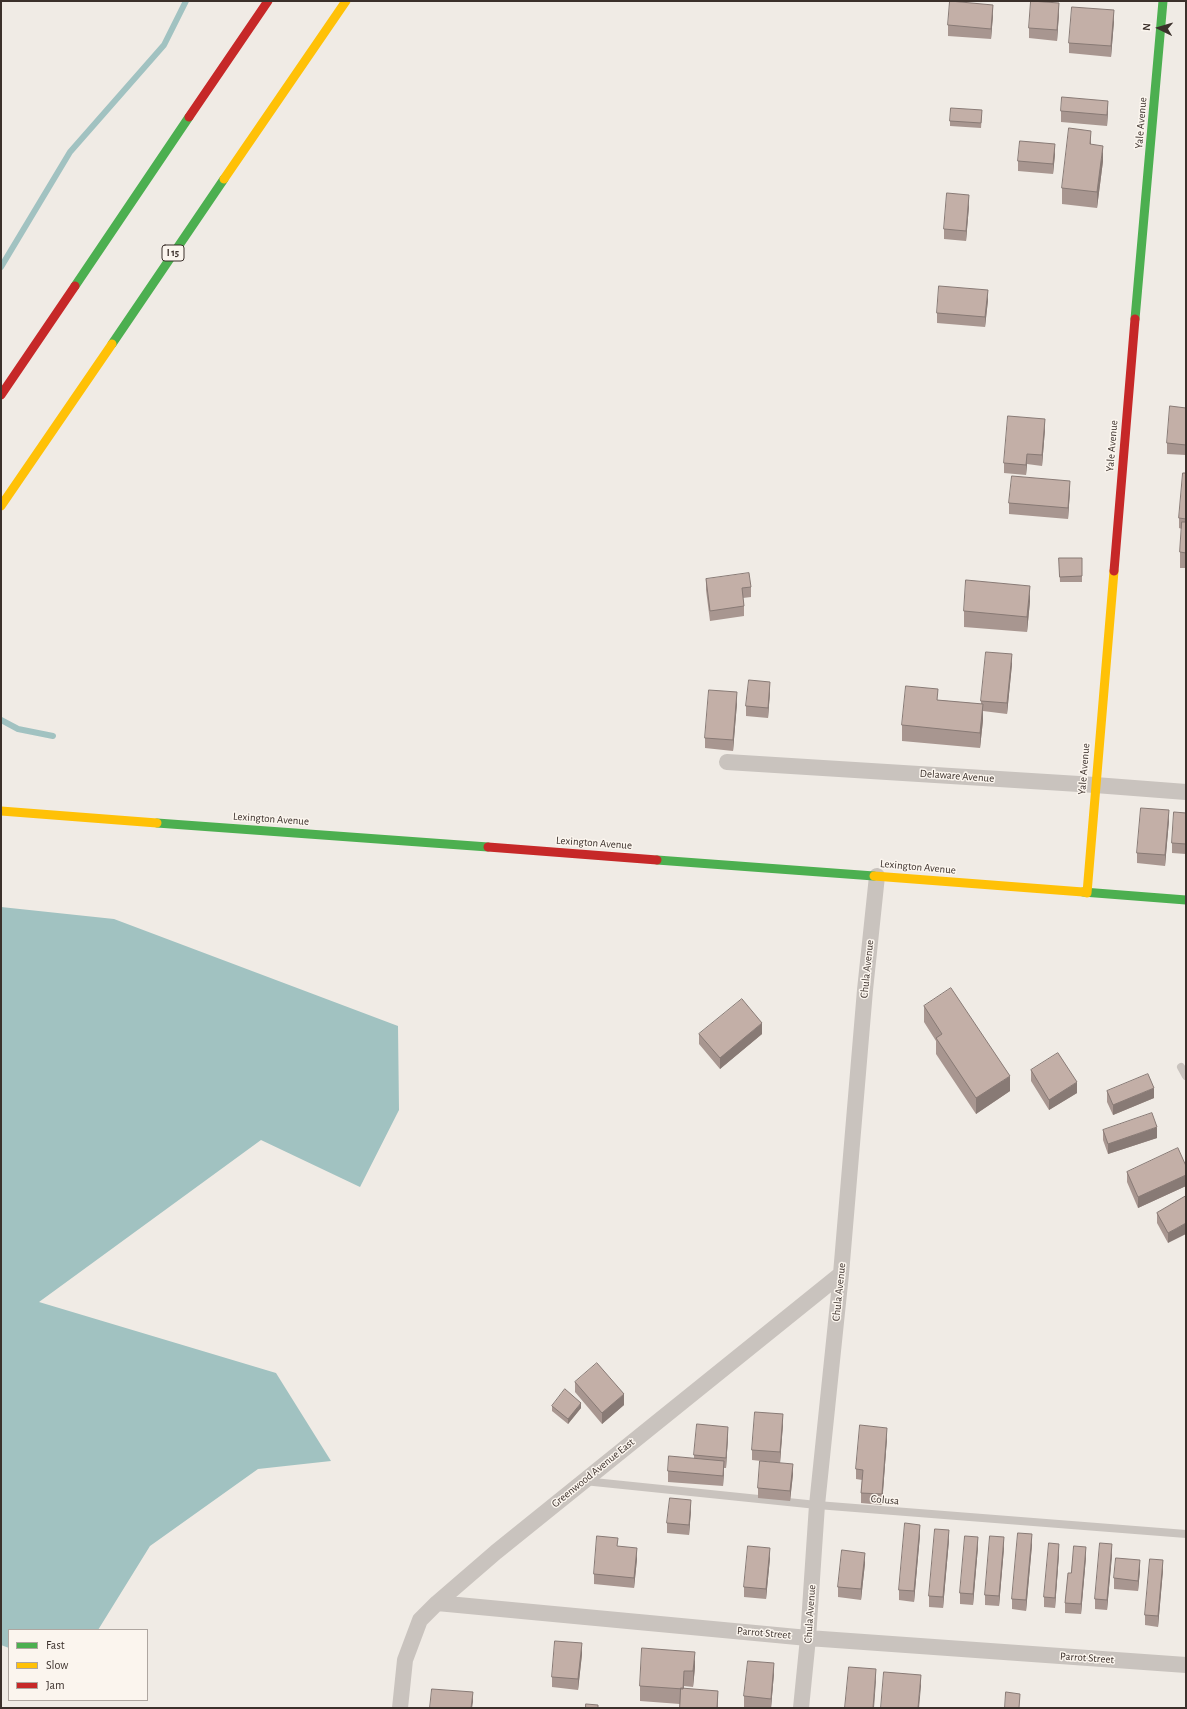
<!DOCTYPE html>
<style>
body{margin:0}
#map{position:relative;width:1187px;height:1709px;overflow:hidden;background:#f0ebe5;font-family:"Alegreya Sans",sans-serif}
canvas{display:block}
.frame{position:absolute;inset:0;border:2px solid #3b302b;pointer-events:none}
.legend{position:absolute;left:8px;top:1629px;width:140px;height:72px;box-sizing:border-box;background:#fbf5ee;border:1px solid #aea6a0;margin:0;padding:5px 7px;list-style:none;font-size:12px;color:#3b302b}
.legend li{display:flex;align-items:center;gap:8px;height:20px}
.legend b{width:20px;border:1px solid #aea6a0}
.north{position:absolute;left:1139px;top:8px;width:40px;height:40px;-webkit-text-stroke:3px #fbf5ee;paint-order:stroke;rotate:275deg;font-size:11px;font-weight:700;line-height:16px;text-align:center;color:#3b302b}
.north::after{content:'';display:block;margin:auto;width:14px;height:18px;background:#3b302b;clip-path:polygon(50% 0,100% 100%,50% 72%,0 100%)}
</style>
<div id="map">
<canvas width="1187" height="1709"></canvas>
<div class="frame"></div>
<ul class="legend">
<li><b style="height:5px;background:#4caf50"></b>Fast</li>
<li><b style="height:5px;background:#ffc107"></b>Slow</li>
<li><b style="height:5px;background:#c62828"></b>Jam</li>
</ul>
<div class="north">N</div>
</div>
<script>
const context = document.querySelector('canvas').getContext('2d');
context.lineJoin = 'round';
function paint(path, color) { context.fillStyle = color; context.fill(path, 'evenodd'); }
function strokePath(path, color, width, dash) { context.strokeStyle = color; context.lineWidth = width; context.lineCap = dash ? 'butt' : 'round'; context.setLineDash(dash || []); context.stroke(path); }
function drawText(font, color, halo, rows, align = 'center') {
  context.font = font + ' "Alegreya Sans",sans-serif'; context.lineWidth = 3; context.setLineDash([]); context.textBaseline = 'middle'; context.strokeStyle = halo; context.fillStyle = color; for (const [text, x, y, turn = 0] of rows) {
    context.save(); context.translate(x, y); context.rotate((+turn || 0) * Math.PI / 180); context.textAlign = isNaN(turn) ? turn : align; if (halo) context.strokeText(text, 0, 0); context.fillText(text, 0, 0); context.restore();
  }
}
const water = new Path2D(`
 M1,907L114,919L398,1026L399,1110L360,1187L261,1140L39,1302L276,1373L331,1461L258,1469L150,1546L98,1630H9V1648L1,1645Z`);
const stream = new Path2D(`
 M1,267L70,152L164,45L186,1
 M1,720L18,729L53,736`);
const lane = new Path2D(`
 M1181,1067L1186,1076
 M584,1481L817,1505L1186,1534`);
const street = new Path2D(`
 M727,762L1095,785L1186,792
 M437,1603L808,1638L1186,1665
 M400,1708L405,1660L420,1620L437,1603L496,1552L841,1274
 M801,1708L808,1638L817,1505L841,1274L865,990L877,876`);
const fast = new Path2D(`
 M75,286L189,117
 M1135,319L1163,1
 M112,344L224,179
 M157,823L488,847
 M657,860L874,876
 M1083,892L1186,900`);
const slow = new Path2D(`
 M224,179L346,1
 M1,506L112,344
 M1,811L157,823
 M874,876L1083,892
 M1087,893L1114,571`);
const jam = new Path2D(`
 M189,117L268,1
 M1,395L75,286
 M1114,571L1135,319
 M488,847L657,860`);
const wall = new Path2D(`
 M1059,13L1057,41L1029,38V28Z
 M993,15L991,39L948,36V25Z
 M1114,21L1111,57L1069,53V43Z
 M1061,111H1108L1107,126L1061,122Z
 M982,115L981,128L950,126V121Z
 M1091,144L1103,161L1097,208L1062,204V188Z
 M1055,154L1053,174L1018,171V161Z
 M969,206L966,241L944,239V229Z
 M988,300L985,327L937,323V313Z
 M1186,408V455L1167,454V443Z
 M1045,429L1042,466L1027,464L1026,475L1004,473V463Z
 M1186,473V568H1180V552L1182,529L1179,528V518Z
 M1070,491L1068,519L1009,514V503Z
 M1059,558H1082V582H1060Z
 M706,579L751,587V597L743,598L744,606V616L710,621L706,590Z
 M1030,601L1027,632L964,627V611Z
 M1012,664L1007,714L983,711V720L980,748L902,741V725L938,700L981,704V701Z
 M770,692L768,718L746,716V706Z
 M737,703L733,751L705,748V738Z
 M1186,813V854L1172,853V843Z
 M1169,820L1165,866L1137,863V853Z
 M924,1006L1010,1091L976,1114L936,1054V1041L924,1022Z
 M699,1034H762L720,1069L699,1044Z
 M1031,1070L1077,1093L1049,1110L1031,1081Z
 M1107,1091L1154,1098L1113,1115L1107,1102Z
 M1103,1130L1157,1138L1108,1154L1103,1140Z
 M1186,1166V1186L1138,1208L1127,1182V1172Z
 M1186,1196L1168,1243L1157,1223V1213Z
 M575,1382L624,1405L602,1424L575,1392Z
 M552,1406L581,1408L568,1424L552,1411Z
 M783,1424L780,1463L752,1460V1450Z
 M728,1437L726,1468H724L723,1486L668,1482V1471L694,1459V1455Z
 M887,1438L882,1505L861,1503V1493L862,1480L856,1479V1469Z
 M793,1474L790,1501L758,1498V1488Z
 M691,1510L689,1535L667,1533V1523Z
 M920,1535L914,1602L899,1600V1590Z
 M949,1540L943,1608L929,1607V1596Z
 M1032,1545L1026,1611L1012,1609V1599Z
 M618,1546L637,1559L634,1588L594,1584V1574Z
 M978,1547L973,1605L960,1604V1593Z
 M1004,1548L999,1606L985,1605V1595Z
 M1059,1554L1055,1608L1044,1607V1597Z
 M1112,1555L1107,1610L1095,1609V1599Z
 M1086,1557L1081,1614L1065,1613V1603Z
 M770,1558L766,1599L744,1597V1587Z
 M865,1563L861,1600L838,1597V1587Z
 M1140,1570L1138,1591L1114,1589V1578Z
 M1163,1570L1158,1627L1145,1625V1615Z
 M582,1654L578,1690L552,1687V1677Z
 M695,1667L693,1687L684,1686V1689L718,1691V1708H680V1704L640,1701V1686Z
 M774,1673L771,1708H758L744,1707V1696Z`);
const shadedWall = new Path2D(`
 M1059,3V13L1057,41V30Z
 M993,5V15L991,39V29Z
 M1114,10V21L1111,57V46Z
 M1108,101V111L1107,126V115Z
 M1091,131V146L1090,144Z
 M1055,144V154L1053,174V164Z
 M1103,146V161L1097,208V192Z
 M969,195V206L966,241V231Z
 M988,290V300L985,327V317Z
 M1045,419V429L1042,466V455Z
 M1027,454V464L1026,475V465Z
 M1070,481V491L1068,519V508Z
 M1030,586V601L1027,632V617Z
 M1012,654V664L1007,714V703Z
 M770,682V692L768,718V708Z
 M737,692V703L733,751V740Z
 M983,704V720L980,748V733Z
 M1169,810V820L1165,866V855Z
 M762,1023V1034L720,1069V1058Z
 M1010,1076V1091L976,1114V1098Z
 M1077,1082V1093L1049,1110V1100Z
 M1154,1088V1098L1113,1115V1105Z
 M1157,1127V1138L1108,1154V1144Z
 M1186,1175V1186L1138,1208V1197Z
 M1186,1223V1234L1168,1243V1233Z
 M624,1394V1405L602,1424V1413Z
 M581,1403V1408L568,1424V1419Z
 M783,1414V1424L780,1463V1452Z
 M728,1427V1437L726,1468V1458Z
 M887,1428V1438L882,1505V1494Z
 M724,1461V1472L723,1486V1476Z
 M793,1464V1474L790,1501V1491Z
 M691,1500V1510L689,1535V1525Z
 M920,1525V1535L914,1602V1591Z
 M949,1530V1540L943,1608V1597Z
 M1032,1534V1545L1026,1611V1600Z
 M978,1537V1547L973,1605V1594Z
 M1004,1537V1548L999,1606V1596Z
 M1059,1544V1554L1055,1608V1598Z
 M1112,1544V1555L1107,1610V1600Z
 M1086,1547V1557L1081,1614V1604Z
 M637,1548V1559L634,1588V1578Z
 M770,1548V1558L766,1599V1589Z
 M865,1553V1563L861,1600V1589Z
 M1140,1560V1570L1138,1591V1581Z
 M1163,1560V1570L1158,1627V1616Z
 M582,1643V1654L578,1690V1679Z
 M695,1652V1667L693,1687V1671Z
 M774,1663V1673L771,1708V1699Z
 M876,1669V1680L874,1708H873Z
 M684,1671V1686L683,1704V1689Z
 M921,1675V1686L919,1708H918Z
 M473,1692V1702L472,1708H471Z`);
const building = new Path2D(`
 M950,1L993,5L991,29L948,25Z
 M1031,1L1059,3L1057,30L1029,28Z
 M1072,7L1114,10L1111,46L1069,43Z
 M1062,97L1108,101L1107,115L1061,111Z
 M951,108L982,110L981,123L950,121Z
 M1069,128L1091,131L1090,144L1103,146L1097,192L1062,188Z
 M1020,141L1055,144L1053,164L1018,161Z
 M947,193L969,195L966,231L944,229Z
 M939,286L988,290L985,317L937,313Z
 M1170,406L1186,408V445L1167,443Z
 M1008,416L1045,419L1042,455L1027,454L1026,465L1004,463Z
 M1183,473H1186V519L1179,518Z
 M1012,476L1070,481L1068,508L1009,503Z
 M1182,522H1186V553L1180,552Z
 M1059,558H1082V576L1060,577Z
 M749,573L751,587L742,588L744,606L710,611L706,579Z
 M966,580L1030,586L1027,617L964,611Z
 M986,652L1012,654L1007,703L981,701Z
 M749,680L770,682L768,708L746,706Z
 M906,686L938,689L937,700L983,704L980,733L902,725Z
 M709,690L737,692L733,740L705,738Z
 M1141,808L1169,810L1165,855L1137,853Z
 M1174,812L1186,813V844L1172,843Z
 M951,988L1010,1076L976,1098L936,1038L942,1034L924,1006Z
 M742,999L762,1023L720,1058L699,1034Z
 M1058,1053L1077,1082L1049,1100L1031,1070Z
 M1148,1074L1154,1088L1113,1105L1107,1091Z
 M1152,1113L1157,1127L1108,1144L1103,1130Z
 M1178,1148L1186,1166V1175L1138,1197L1127,1172Z
 M1186,1196V1223L1168,1233L1157,1213Z
 M597,1363L624,1394L602,1413L575,1382Z
 M565,1389L581,1403L568,1419L552,1406Z
 M755,1412L783,1414L780,1452L752,1450Z
 M697,1424L728,1427L726,1458L694,1455Z
 M860,1425L887,1428L882,1494L861,1493L863,1470L856,1469Z
 M669,1456L724,1461L723,1476L668,1471Z
 M760,1461L793,1464L790,1491L758,1488Z
 M670,1498L691,1500L689,1525L667,1523Z
 M905,1523L920,1525L914,1591L899,1590Z
 M935,1529L949,1530L943,1597L929,1596Z
 M1018,1533L1032,1534L1026,1600L1012,1599Z
 M597,1536L618,1538L617,1546L637,1548L634,1578L594,1574Z
 M965,1536L978,1537L973,1594L960,1593Z
 M990,1536L1004,1537L999,1596L985,1595Z
 M1049,1543L1059,1544L1055,1598L1044,1597Z
 M1100,1543L1112,1544L1107,1600L1095,1599Z
 M748,1546L770,1548L766,1589L744,1587Z
 M1074,1546L1086,1547L1081,1604L1065,1603L1068,1573H1071Z
 M842,1550L865,1553L861,1589L838,1587Z
 M1116,1558L1140,1560L1138,1581L1114,1578Z
 M1150,1559L1163,1560L1158,1616L1145,1615Z
 M555,1641L582,1643L578,1679L552,1677Z
 M642,1648L695,1652L693,1671H684L683,1689L640,1686Z
 M748,1661L774,1663L771,1699L744,1696Z
 M849,1667L876,1669L873,1708H845Z
 M884,1672L921,1675L918,1708H881Z
 M681,1688L718,1691L717,1708H680Z
 M432,1689L473,1692L471,1708H430Z
 M1006,1692L1020,1694L1019,1708H1005Z
 M586,1704L598,1705V1708H586Z`);
const shields = [
 [173,253,22]
];
const shieldNames = [
 ["I 15",173,253]
];
const streetNames = [
 ["Yale Avenue",1141,123,-85],
 ["Yale Avenue",1112,446,-85],
 ["Yale Avenue",1084,769,-85],
 ["Delaware Avenue",957,776,4],
 ["Lexington Avenue",271,819,4],
 ["Lexington Avenue",594,843,4],
 ["Lexington Avenue",918,867,5],
 ["Chula Avenue",867,969,-84],
 ["Chula Avenue",839,1292,-84],
 ["Greenwood Avenue East",593,1473,-39],
 ["Colusa",885,1500,5],
 ["Chula Avenue",810,1614,-86],
 ["Parrot Street",764,1633,5],
 ["Parrot Street",1087,1658,4]
];
paint(water, '#a1c2c1');
strokePath(stream, '#a1c2c1', 6);
strokePath(lane, '#c9c3be', 8);
strokePath(street, '#c9c3be', 16);
strokePath(fast, '#4caf50', 9);
strokePath(slow, '#ffc107', 9);
strokePath(jam, '#c62828', 9);
paint(wall, '#a89690');
paint(shadedWall, '#887a75');
paint(building, '#c3afa7');
strokePath(building, '#887a75', 1);
for (const [x, y, w] of shields) { const box = new Path2D(); box.roundRect(x - w / 2, y - 8, w, 16, 3); context.fillStyle = '#fbf5ee'; context.fill(box); strokePath(box, '#3b302b', 1); }
drawText('bold 10px', '#3b302b', null, shieldNames);
drawText('11px', '#3b302b', '#fbf5ee', streetNames);
</script>
